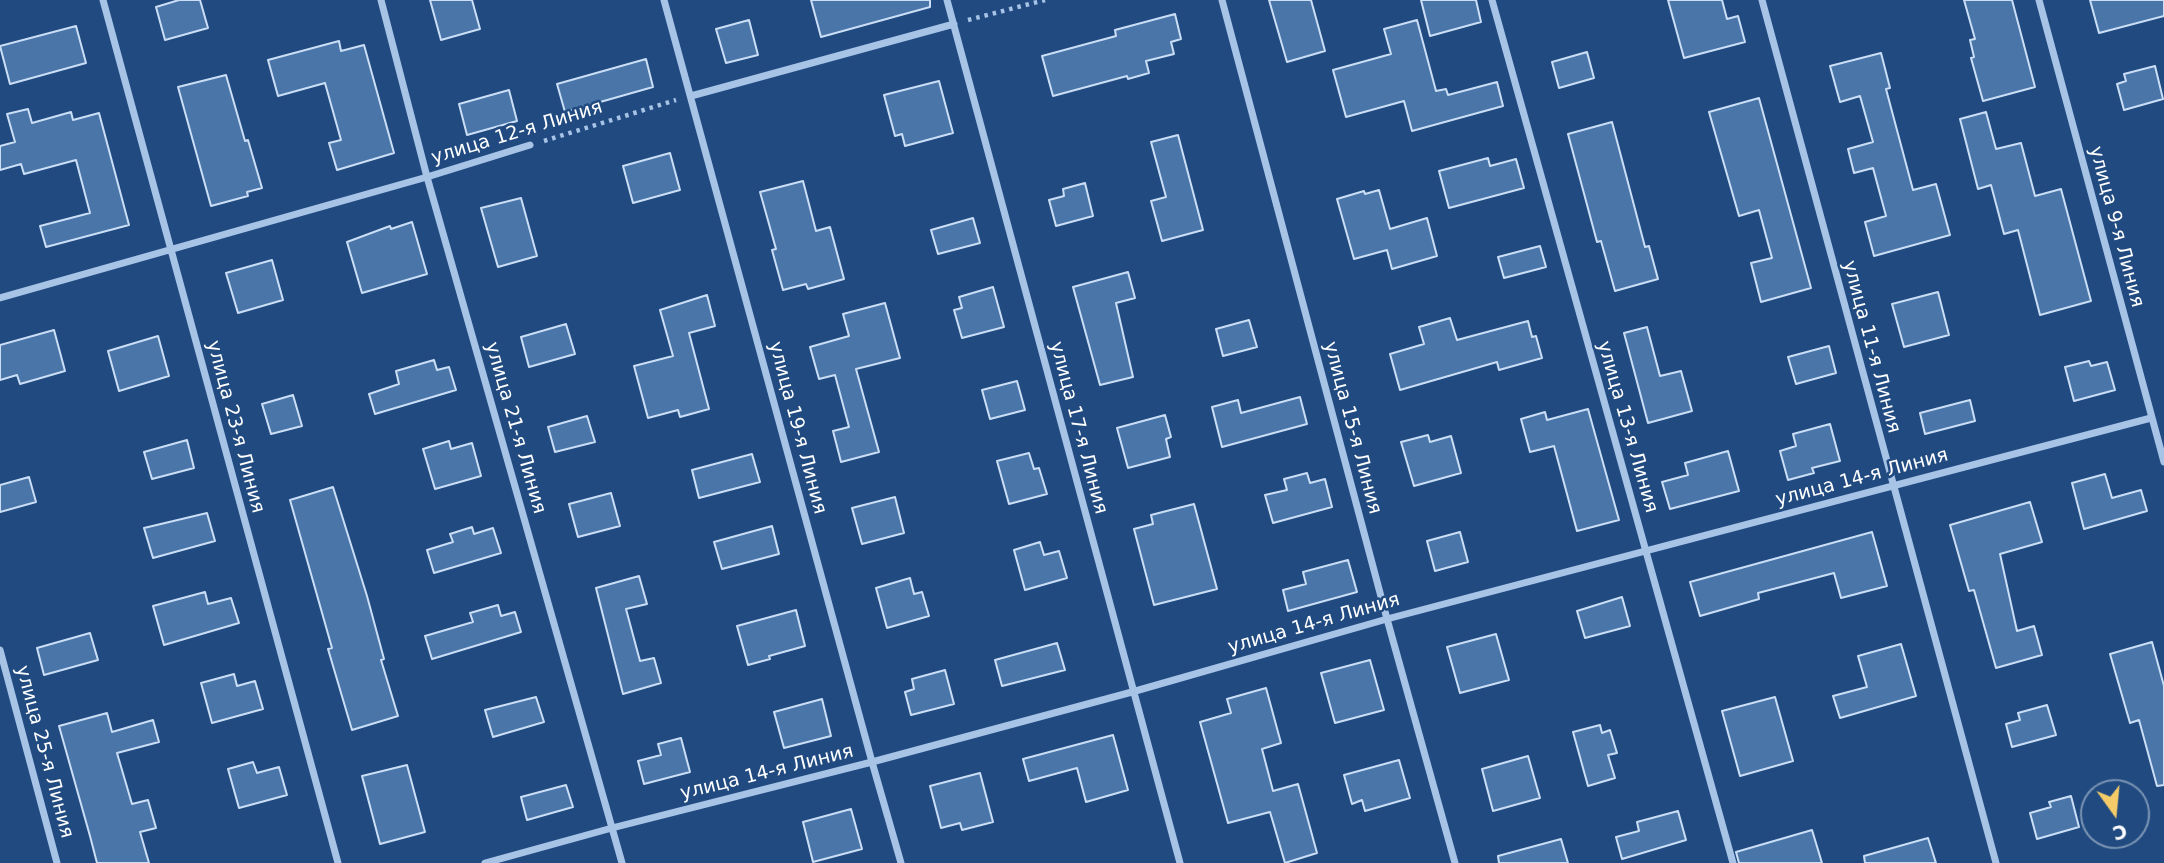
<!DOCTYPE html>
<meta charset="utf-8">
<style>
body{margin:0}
#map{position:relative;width:2164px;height:863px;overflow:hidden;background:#214b80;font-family:"DejaVu Sans",sans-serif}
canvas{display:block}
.north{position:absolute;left:2080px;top:779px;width:70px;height:70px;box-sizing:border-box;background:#214b80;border:2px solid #7a93b3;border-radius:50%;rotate:165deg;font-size:19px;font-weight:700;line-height:28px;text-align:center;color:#fff}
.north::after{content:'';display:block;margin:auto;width:24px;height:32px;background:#f4cb68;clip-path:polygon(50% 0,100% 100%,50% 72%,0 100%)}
</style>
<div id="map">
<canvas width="2164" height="863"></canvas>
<div class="north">С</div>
</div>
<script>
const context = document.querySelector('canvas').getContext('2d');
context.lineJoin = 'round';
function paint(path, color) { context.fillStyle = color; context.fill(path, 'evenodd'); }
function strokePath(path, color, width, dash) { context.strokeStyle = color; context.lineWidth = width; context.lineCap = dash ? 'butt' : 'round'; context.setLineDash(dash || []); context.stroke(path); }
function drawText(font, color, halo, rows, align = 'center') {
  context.font = font + ' "DejaVu Sans",sans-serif'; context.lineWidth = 5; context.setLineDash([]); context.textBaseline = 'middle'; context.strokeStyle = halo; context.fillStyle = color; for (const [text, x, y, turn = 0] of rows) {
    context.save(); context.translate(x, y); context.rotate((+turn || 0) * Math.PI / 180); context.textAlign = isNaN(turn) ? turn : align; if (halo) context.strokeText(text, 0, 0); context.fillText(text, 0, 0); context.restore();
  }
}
const building = new Path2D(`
 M179,0H200L208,28L165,40L156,7Z
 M430,0H472L480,29L441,40Z
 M811,0H930V7L821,37Z
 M1269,0H1311L1325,51L1287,62Z
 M1421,0H1476L1481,22L1430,36Z
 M1668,0H1722L1727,19L1738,16L1745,42L1684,58Z
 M1964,0H2012L2035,87L1983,101L1971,58L1974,57L1970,40L1975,39Z
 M2090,0H2164V16L2099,33Z
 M1175,14L1181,39L1171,42L1174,54L1146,61L1149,73L1128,79L1127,76L1053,96L1042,56L1116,36L1115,30Z
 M749,20L758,55L726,63L716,29Z
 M1417,20L1436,91L1446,89L1448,95L1497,82L1503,106L1412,131L1404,101L1346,117L1333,70L1391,54L1384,29Z
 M76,26L86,63L10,84L0,46Z
 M339,41L341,51L364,45L394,153L337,170L329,143L341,140L325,83L278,96L268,60Z
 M1587,52L1594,78L1559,88L1552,62Z
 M1881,53L1890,88L1886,89L1913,190L1936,184L1950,235L1874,256L1865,222L1886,216L1873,168L1854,173L1848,149L1873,142L1860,96L1840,102L1830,66Z
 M646,59L653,87L565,112L557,84Z
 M2155,66L2163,99L2124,110L2117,84L2126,81L2124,74Z
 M226,75L245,141L248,140L262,188L247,192L248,196L211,206L178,87Z
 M939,81L953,133L905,146L902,134L895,136L884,95Z
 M509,90L517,121L467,135L459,104Z
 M1759,98L1811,288L1761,302L1751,263L1772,258L1759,210L1739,216L1709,112Z
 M28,109L32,123L71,112L73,120L99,113L129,225L46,247L40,226L90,213L76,160L24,174L21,164L0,170V146L15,142L7,114Z
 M1986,112L1996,149L2021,143L2035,196L2061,189L2091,301L2040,315L2018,230L2004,234L1991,185L1978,189L1960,119Z
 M1612,122L1645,247L1649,246L1658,279L1615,291L1601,241L1597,242L1568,134Z
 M1178,135L1203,230L1162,241L1151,201L1166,197L1151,142Z
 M670,153L680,190L633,203L623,166Z
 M1488,158L1490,166L1516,159L1524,188L1449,208L1439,171Z
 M803,181L816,231L830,227L844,279L808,289L806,284L783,290L772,250L776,249L760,192Z
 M1085,183L1093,216L1056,226L1049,200L1064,196L1063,189Z
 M1379,190L1390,229L1427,218L1437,256L1392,269L1387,250L1354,259L1337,199L1364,191L1365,194Z
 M521,198L537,256L498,267L481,208Z
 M973,218L980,243L938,254L931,230Z
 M412,222L427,274L362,293L347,242L390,226L391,229Z
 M1540,246L1546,267L1504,278L1498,257Z
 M272,260L283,300L238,313L226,273Z
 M1128,272L1135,298L1116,303L1133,377L1100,385L1073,287Z
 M993,287L1004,327L962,338L954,310L962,308L959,297Z
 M1938,292L1949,335L1904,347L1892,304Z
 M707,295L715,326L689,333L709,409L680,417L678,410L648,418L634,366L673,356L660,310Z
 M885,303L900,358L856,369L879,452L841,462L833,431L849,427L835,375L819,379L810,347L849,336L843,314Z
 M1450,318L1457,340L1528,321L1532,337L1536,336L1542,358L1499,370L1497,362L1400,390L1390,354L1424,344L1419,327Z
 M1249,320L1257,347L1223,356L1216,329Z
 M566,324L575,354L529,367L521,337Z
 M1647,327L1660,376L1681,371L1692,411L1648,423L1624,333Z
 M54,330L65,371L20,384L17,375L0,380V345Z
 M158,336L169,376L119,391L108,351Z
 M1829,346L1836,373L1796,384L1788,357Z
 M434,360L437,370L449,367L456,390L375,414L369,394L399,384L396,371Z
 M2089,361L2091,366L2107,362L2115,390L2074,401L2065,367Z
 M1017,381L1025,410L990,419L982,390Z
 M293,395L302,426L271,434L262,404Z
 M1300,397L1307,424L1222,447L1212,407L1238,400L1241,413Z
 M1970,400L1975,421L1925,434L1920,413Z
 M1588,409L1619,520L1577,531L1554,446L1530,452L1521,419L1545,412L1547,420Z
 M1165,415L1171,437L1166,439L1170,457L1128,468L1117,428Z
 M587,416L595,442L555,452L548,427Z
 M1830,424L1840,461L1812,468L1814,473L1788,480L1780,451L1796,446L1793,434Z
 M1428,435L1430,442L1451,436L1461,473L1414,486L1401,442Z
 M187,440L194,468L152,479L144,452Z
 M449,441L451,449L472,443L481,476L435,489L423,449Z
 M1728,451L1739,491L1670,509L1662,482L1688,475L1685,463Z
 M1029,453L1034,469L1039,468L1047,494L1009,504L997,461Z
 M752,454L760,482L699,498L692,470Z
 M1307,473L1310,483L1325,479L1332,507L1273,523L1265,495L1287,490L1284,479Z
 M2105,474L2112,498L2141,490L2147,511L2084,529L2072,483Z
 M29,477L36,502L0,512V485Z
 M333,487L367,596L384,659L381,660L398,716L352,730L328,649L332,648L290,500Z
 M611,493L620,526L578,537L569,504Z
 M895,497L904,533L862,544L852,508Z
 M2030,502L2042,542L2000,554L2017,631L2034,626L2042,655L1996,668L1974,590L1969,591L1950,525Z
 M1194,504L1217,589L1154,605L1134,529L1153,524L1151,515Z
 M207,513L215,541L153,558L144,528Z
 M772,526L779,554L722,569L714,542Z
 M472,527L474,534L493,528L501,553L434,573L427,550L453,542L450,534Z
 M1460,532L1468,562L1435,571L1427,541Z
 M1872,532L1887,586L1841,598L1834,573L1758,593L1759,599L1700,616L1690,582Z
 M1040,542L1044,555L1059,551L1067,578L1025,590L1014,550Z
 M1348,560L1357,592L1288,611L1283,590L1306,584L1303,572Z
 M639,576L647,604L626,609L640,661L654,658L661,683L623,694L596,588Z
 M910,578L914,594L922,592L929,616L887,628L876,588Z
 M205,592L208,604L231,598L239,623L164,645L153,606Z
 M1622,597L1630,626L1585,638L1577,611Z
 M498,605L501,616L515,612L521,632L432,659L425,636L473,622L470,613Z
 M796,610L805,646L769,656L770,659L748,665L737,626Z
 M90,633L98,660L44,675L37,648Z
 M1496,634L1509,680L1460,693L1447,647Z
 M2152,642L2164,686V785L2157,786L2139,720L2130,723L2110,654Z
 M1057,643L1065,670L1002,686L995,660Z
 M1901,644L1916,696L1840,718L1833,696L1867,687L1858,656Z
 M1370,660L1384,710L1335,723L1321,673Z
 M945,670L954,704L911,715L905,692L914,689L912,679Z
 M234,674L237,686L255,681L263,709L212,723L201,683Z
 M1266,688L1281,743L1262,749L1273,791L1298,784L1317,853L1285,863L1270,812L1228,823L1200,722L1231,713L1227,699Z
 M536,697L544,722L493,737L485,710Z
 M1775,697L1793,761L1740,776L1722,711Z
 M822,699L831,736L784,748L774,712Z
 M2047,705L2056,735L2012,747L2006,724L2020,720L2018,713Z
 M107,713L112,732L153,720L159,742L117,753L132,804L148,800L156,828L140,832L149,863H97L90,836L59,726Z
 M1600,725L1602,733L1610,730L1617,753L1608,755L1615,778L1588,786L1573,732Z
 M1113,735L1128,790L1086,802L1077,768L1029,781L1023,759Z
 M681,738L690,772L644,784L638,761L661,755L658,744Z
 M1528,756L1540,798L1493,811L1482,769Z
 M1399,760L1410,798L1365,811L1362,800L1352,804L1344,775Z
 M253,762L257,773L279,767L287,795L239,808L228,769Z
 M407,765L425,832L380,844L362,776Z
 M980,773L993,822L962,830L960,823L941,828L930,786Z
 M566,785L573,807L527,820L521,797Z
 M2071,796L2079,827L2037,839L2030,813L2051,807L2049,802Z
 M851,809L862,849L813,862L803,822Z
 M1678,811L1686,840L1622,859L1616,837L1639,831L1637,822Z
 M1812,830L1822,863H1739L1736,852Z
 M1928,838L1936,863H1865L1864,856Z
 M1561,839L1568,863H1499L1498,856Z`);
const path = new Path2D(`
 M968,20L1045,0
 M544,141L676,100`);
const minor = new Path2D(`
 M103,0L338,863
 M381,0L427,177L622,863
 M664,0L872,762L901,863
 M947,0L1180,863
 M1222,0L1387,619L1455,863
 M1492,0L1733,863
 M1762,0L1996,863
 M2039,0L2164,462
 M691,96L954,24
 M0,298L427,177L530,145
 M0,650L57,863
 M485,863L612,828L872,762L1132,692L1387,619L2151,418`);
const streetNames = [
 ["улица 12-я Линия",517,133,-17],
 ["улица 9-я Линия",2116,227,75],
 ["улица 11-я Линия",1871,347,75],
 ["улица 23-я Линия",235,427,75],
 ["улица 13-я Линия",1627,427,74],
 ["улица 21-я Линия",515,428,74],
 ["улица 19-я Линия",797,428,75],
 ["улица 17-я Линия",1078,428,75],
 ["улица 15-я Линия",1352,428,75],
 ["улица 14-я Линия",1862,478,-15],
 ["улица 14-я Линия",1314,624,-16],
 ["улица 25-я Линия",44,752,75],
 ["улица 14-я Линия",767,773,-14]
];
paint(building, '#4a75a9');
strokePath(building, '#cadef6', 2);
strokePath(path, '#a7c4e7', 4.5, [3.5, 5]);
strokePath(minor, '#a7c4e7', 7);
drawText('19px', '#fff', '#214b80', streetNames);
</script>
